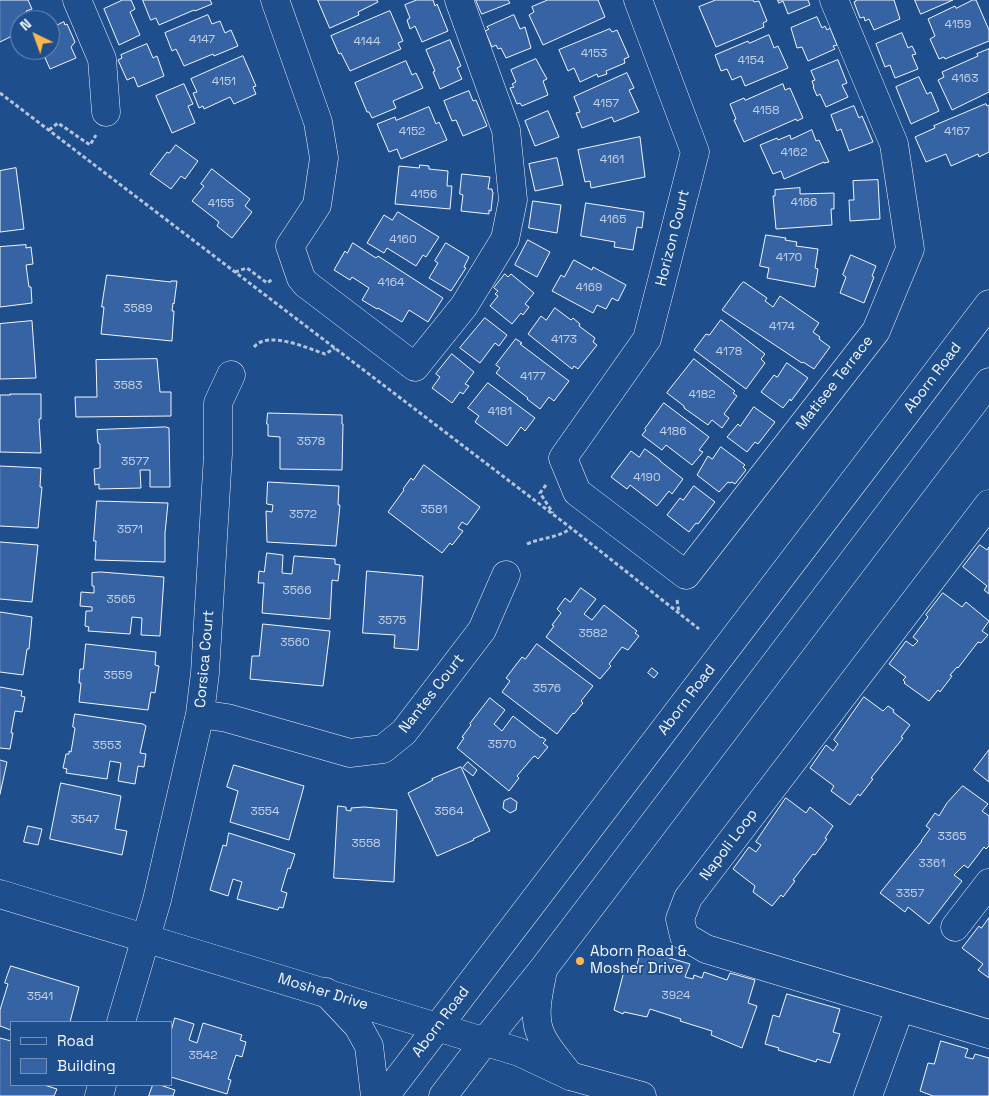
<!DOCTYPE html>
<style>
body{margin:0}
#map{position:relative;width:989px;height:1096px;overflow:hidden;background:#1f4e8c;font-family:"Space Grotesk",sans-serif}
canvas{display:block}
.legend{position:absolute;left:10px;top:1021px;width:162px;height:65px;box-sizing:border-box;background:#1f4e8c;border:1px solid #7391ba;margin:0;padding:6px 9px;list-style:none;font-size:15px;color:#f2f6ff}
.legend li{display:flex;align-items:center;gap:10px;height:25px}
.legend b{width:25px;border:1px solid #7391ba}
.north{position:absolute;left:10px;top:10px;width:50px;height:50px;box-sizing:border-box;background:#1f4e8c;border:1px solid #7391ba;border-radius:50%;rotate:318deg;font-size:14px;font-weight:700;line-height:20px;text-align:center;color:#f2f6ff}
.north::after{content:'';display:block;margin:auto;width:18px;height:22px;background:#ffb74d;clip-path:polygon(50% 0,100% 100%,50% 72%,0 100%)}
</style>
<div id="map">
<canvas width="989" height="1096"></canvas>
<ul class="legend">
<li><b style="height:6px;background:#1f4e8c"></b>Road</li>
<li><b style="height:14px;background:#3563a3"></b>Building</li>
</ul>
<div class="north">N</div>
</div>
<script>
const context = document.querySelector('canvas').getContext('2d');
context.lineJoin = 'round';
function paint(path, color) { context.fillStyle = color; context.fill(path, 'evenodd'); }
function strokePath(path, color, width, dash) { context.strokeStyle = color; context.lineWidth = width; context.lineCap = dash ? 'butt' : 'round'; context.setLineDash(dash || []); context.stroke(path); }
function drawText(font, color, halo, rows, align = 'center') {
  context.font = font + ' "Space Grotesk",sans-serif'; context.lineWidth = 4; context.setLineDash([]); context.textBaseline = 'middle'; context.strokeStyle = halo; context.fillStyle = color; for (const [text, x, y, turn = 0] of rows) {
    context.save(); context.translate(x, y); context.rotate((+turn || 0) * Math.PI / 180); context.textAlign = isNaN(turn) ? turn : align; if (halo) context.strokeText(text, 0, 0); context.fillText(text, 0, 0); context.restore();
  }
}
const building = new Path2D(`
 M0,0H28L32,9L26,11L30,20H20V32L0,42Z
 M123,0H131L135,9L130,12L140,35L119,45L104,9Z
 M143,0H210L212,4L195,11L194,10L159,25L156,18L151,20Z
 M318,0H377L378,2L358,12L359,15L330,28Z
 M417,0H433L435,6L437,4L448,31L422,42L415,26L410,29L407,20L410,18L405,5Z
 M476,0H508L510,3L482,14Z
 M548,0H598L605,17L543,45L529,15L534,12L532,7Z
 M716,0H753L754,2L759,1L767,21L763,23L764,27L716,47L699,7Z
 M778,0H808L810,5L788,14L783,1L779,3Z
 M856,0H894L900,19L874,30L869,19L865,21L864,17L860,18L854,2L856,1Z
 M915,0H953L921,14Z
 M973,0H976L989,30V41L945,59L944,57L939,59L930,39L935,36L928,19L955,6L956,8Z
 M390,11L403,41L398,43L401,49L350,71L341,53L339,54L331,36Z
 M208,15L212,24L220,21L225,33L231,30L238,46L214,56L213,54L184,66L176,49L172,51L165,33Z
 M514,15L520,29L525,27L531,48L506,58L501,48L498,49L496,45L492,47L485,31L489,29L487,27Z
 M817,17L822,28L825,26L827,30L830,28L837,45L833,46L835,49L808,61L802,47L797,48L791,28Z
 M64,22L65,25L67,24L75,42L71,47L76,58L50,69L42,51L50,50V29Z
 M610,29L612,32L617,30L629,57L624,59L625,63L606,71L607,74L598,77L597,74L580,82L574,68L568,71L559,50Z
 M902,33L908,48L912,46L916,54L912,55L918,69L895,78L890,65L885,67L876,44Z
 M769,35L774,48L778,46L788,68L745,86L741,76L732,80L727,69L721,71L715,55L748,41L749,43Z
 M450,40L461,66L457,68L462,79L440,89L433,72L435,71L426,50Z
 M147,44L153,58L157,56L164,76L138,87L134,77L127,80L118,60L122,58L121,55Z
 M989,49V92L952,110L938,80L944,77L942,72L978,56L977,54Z
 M243,56L256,86L253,87L256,94L234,104L230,97L204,109L203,106L199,108L193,93L197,92L191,79Z
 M536,59L547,79L543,81L548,95L522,106L520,103L517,104L510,88L514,87L512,84L516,82L511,70Z
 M838,60L847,83L842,85L848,97L826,107L820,94L817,96L813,87H814L812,81L815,80L811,71Z
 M406,61L412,75L416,73L423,88L393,101L396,108L372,118L369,112H367L355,83Z
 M627,73L634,88L629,90L639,112L614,122L612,117L582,128L576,113L580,112L574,97Z
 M919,77L927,94L931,92L939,111L911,124L896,87Z
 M184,84L193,104L188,106L195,123L172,133L156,96Z
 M783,84L785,90L790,88L803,118L797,121L796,119L744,142L734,120L736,119L730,104L744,98L745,100Z
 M469,91L473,101L476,100L487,126L463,136L456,120L452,121L444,101Z
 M986,104L987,106L989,105V152L979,157L978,154L951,166L946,154L926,162L915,137L935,128L934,126Z
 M854,106L859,118L862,116L873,142L849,151L841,129L837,131L831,115Z
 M429,107L436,124L439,122L447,140L401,159L397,149L389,152L377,124L395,117L396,120Z
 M548,111L559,137L535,146L525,121Z
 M812,130L816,141L819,140L829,162L824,163V162L784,179L781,171L773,174L760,145L777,138L778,140L790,135L791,139Z
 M640,137L645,177L591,188L590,181L585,182L578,150Z
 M176,145L198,161L185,179L181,176L171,189L150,174L167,152L169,153Z
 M557,158L563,185L535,191L529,164Z
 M420,165L429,166V169L448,171L447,186H452L450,209L395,204L399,166L419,168Z
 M16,168L24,229L0,232V171Z
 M212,169L250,199L245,206L252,212L232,238L217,226L219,222L192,201L204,186L201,184Z
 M462,174L490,177L488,189H492V191L493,192L491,211L489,210V214L461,211L463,195L460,194Z
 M878,180L880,219L850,221L849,200H854L853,181Z
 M800,188V194L834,193V209H831L832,225L776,229L773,196H775V190Z
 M533,201L561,205L557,233L529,228Z
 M586,203L644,212L642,228L637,227L633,250L614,247L615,242L581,236Z
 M398,212L439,237L426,257L423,255L416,266L387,248L384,253L367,243L384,215L392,220Z
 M766,235L786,238L785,240L797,242L796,246L818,249L815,268L818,269L815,287L767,278L769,268L760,266Z
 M528,240L550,252L537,277L515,265Z
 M353,243L376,258L378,256L443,298L428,322L409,310L402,322L378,308L377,309L362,300L369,288L352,277L350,280L334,270L345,251L347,253Z
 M446,243L469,257L464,267L466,268L451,291L429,278L438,263L435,261Z
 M26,245V248L31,247L33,264L26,265L29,287H31L32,303L0,307V247Z
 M851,255L876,266L872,276L874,277L864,303L840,293L846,277L843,275Z
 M574,260L592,270L593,267L626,285L618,301L612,298L606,309L597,305L593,313L552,291L561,275L564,277Z
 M505,274L508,277L511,274L534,293L525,304L529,307L523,315L521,313L512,324L490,306L498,296L495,294L498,291L494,288Z
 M107,275L171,282V281H177L174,304L173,303L172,311H174L172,341L101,334L104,307H102Z
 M744,282L767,298L765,301L773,307L780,296L819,323L813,332L820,337L819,339L830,347L814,369L803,362L802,363L722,310L741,284Z
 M555,308L571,320L573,318L580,324L579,326L595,338L593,342L597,345L578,369L574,366L572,369L528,334L541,316L546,320Z
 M485,318L507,335L499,346L495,343L480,363L460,348Z
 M721,320L765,354L761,359L765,363L746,389L694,350L706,334L709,335Z
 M32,321L36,378L0,379V324Z
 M516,339L522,343L520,344L569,381L554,401L549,397L540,409L527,399L528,398L496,373L500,368L496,365Z
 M452,354L474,372L465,384L469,386L463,394L460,392L452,403L432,388L440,377L436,374Z
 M157,359L160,392H171V416L76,417L75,397H97L96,360Z
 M694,359L735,391L733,393L737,396L724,414L729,418L722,428L712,420L708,425L684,408V406L667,393Z
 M787,363L808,378L791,401L790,399L783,408L761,392L774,375L777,377Z
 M488,383L535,418L525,431L521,427L507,446L475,422L479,416L468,408Z
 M10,394H41V419H39L41,453L0,452V395H10Z
 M664,403L709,437L699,450L703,452L692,465L666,445L662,450L642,435L646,430L645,429Z
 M754,407L775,422L758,444L755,442L747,452L727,437L738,424L740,426Z
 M268,413L342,415V424H343L342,470L280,469V437L268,436V424H267Z
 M166,427L169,428L170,487H150V470H140L141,488L99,489V484L95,485L94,469L100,468V444L98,443L97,430Z
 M721,447L745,465L743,467L746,470L735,484L732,482L730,483L728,482L719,492L697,475L708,456L712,459Z
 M645,449L660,460V461L683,479L672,494L669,491L657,506L630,485L627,489L611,477L631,451L639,457Z
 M424,465L480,507L467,525L462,522L458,528L463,531L453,544L452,545L450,543L442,553L388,512L404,490L403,489L411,478L413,480Z
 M0,466L41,468L40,487H42L38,528L0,526Z
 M268,482L339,486L338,505H340L336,546L267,542L266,511L272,512L273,505L267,504Z
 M694,486L715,502L698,524L696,523L689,532L667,515L680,498L683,500Z
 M97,501L168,503L165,533V562L95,560L96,541H94Z
 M0,542L38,545L32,602L0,599Z
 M980,545L987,550L989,547V594L984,590L987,586L963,567Z
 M267,553L283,555L282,573L292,574L294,556L335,559V564L340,565L338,581L332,580L330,619L262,613L264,583H258L259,571L264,572Z
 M367,571L423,576L418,650L394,648L395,635L363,633Z
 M101,572L164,577L160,636L141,635L142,618L132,617L130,634L88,631L89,627L85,626L86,611H92V607L80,606L81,592L94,593V586H92V573Z
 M581,588L596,599L584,614L592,620L604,605L637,631L635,633L639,636L628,650L622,647L609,664L611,666L600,679L546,637L554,626L552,625L561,613L557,609L565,598L570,602Z
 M943,593L962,607L966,602L989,621L982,631L988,635L981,643L978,642L958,668L957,667L950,675L952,676L940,692L938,690L929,701L904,683L905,682L903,680L906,677L889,664L906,641L913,646L918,641L913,637L928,617L926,615Z
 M0,612L32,617L29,649H27L23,675L0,672Z
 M263,624L330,631L323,686L250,679L252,656H259Z
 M86,644L156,652L155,665L159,666L155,693L151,692L148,710L79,702L81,683H79L80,669H83Z
 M537,644L593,686L581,701L583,703L574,714L573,713L557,734L502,692L510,681L506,678L522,657L525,659Z
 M652,668L658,673L654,678L648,673Z
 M0,687L22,691L21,696L25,697L22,712L15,711L11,733H13L10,749L0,748Z
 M864,697L883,711L888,706L894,710L893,712L910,725L901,737L903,738L871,778L873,779L860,796L858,794L850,805L831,791L834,786L810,768L826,745L833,751L838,744L834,740Z
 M490,698L505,710L494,724L502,731L513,716L541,738L542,737L546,740L543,743L548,747L538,759L535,756L533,757L517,776L519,778L509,791L457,748L464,738L462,737L471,725L470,724Z
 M75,714L143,724L146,726L140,753L146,754L144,767L138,766L135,784L118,781L121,763L110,761L107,779L66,773L67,769L63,768L66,754H69V751L71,752L75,728L73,727Z
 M989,750V782L974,770Z
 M0,760L7,762L0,794Z
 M468,762L477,770L473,776L463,768Z
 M234,765L304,786L289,840L230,822L238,791L227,787Z
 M461,767L490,831L473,839L474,840L437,856L408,793L433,780L432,779Z
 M61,783L121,796L115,829L127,831L122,855L50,839Z
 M963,786L988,804L982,811L989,816V846L986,849L984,847L968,868L964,865L954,875L962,881L929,924L908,907L905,912L880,893L922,841H921L930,829L926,826L935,813L939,816L947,803Z
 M511,798L517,802L516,810L510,813L503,808L504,801Z
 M786,798L806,813L810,807L833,826L825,838L827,839L815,855L813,854L793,880L795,881L783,897L781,895L772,906L753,892L755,886L733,869L749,847L756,852L761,845L756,842Z
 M338,806L346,807V810L351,811V808L364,807L397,810L394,882L334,878Z
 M28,826L42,829L38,845L24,842Z
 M229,833L295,854L290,869L288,868L281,891L287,893L283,908L279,907L278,910L237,899L242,882L233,879L228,896L210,890L223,845L226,846Z
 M989,918V978L978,970L983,964L962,948L979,926L981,928Z
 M642,947L663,954V956L690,964L685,977L693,979L694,975L702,978L704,972L727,980L730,973L755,980L748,1003L757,1006L742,1048L711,1035L712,1031L680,1021L681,1019L650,1009L647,1017L624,1012L623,1014L614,1010L625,967L635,971Z
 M11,966L79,987L70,1022H11V1030L0,1026V1010L8,984L5,983Z
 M787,994L840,1009L833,1032L840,1034L830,1063L817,1059L816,1062L778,1050L779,1048L765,1044L773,1015L779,1017Z
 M175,1018L194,1024L189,1040L197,1043L203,1023L242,1035L240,1040L246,1042L242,1057L236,1055L228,1079L231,1080L227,1094L171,1077V1032Z
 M0,1038L11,1041V1085H44L57,1089L54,1096H0Z
 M941,1041L968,1049L965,1057L973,1059L975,1054L989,1058V1096H933L920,1091L928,1063L934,1064Z
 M153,1085H160L175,1090L173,1096H149Z`);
const path = new Path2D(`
 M0,93L571,528L699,629
 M49,130L58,123L90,145L96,135
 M235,272L247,268L267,283L273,279
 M254,347C268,330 307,348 325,354L335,348
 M546,485L540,493L553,513
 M527,544C543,537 559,538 571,528
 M677,600L679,613`);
const minor = new Path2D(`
 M77,0L102,59L106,112
 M275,0L318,122L324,158L317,205L290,246L301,278L306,284L415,367L464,306L505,239L513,200L506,130L459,0
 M638,0L695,152L647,339L563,458L577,492L686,575L876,331L910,249L894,144L834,0
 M989,504L688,898L680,919L684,936L706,949L989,1034
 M200,714L227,718L350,753L383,749L404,732L482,630L506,575
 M0,894L519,1052L570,1076L642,1096
 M955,927L989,883
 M121,1022L157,900L200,714L205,673L218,454V403L231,375
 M99,1096L102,1085
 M868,1096L900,1008`);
const major = new Path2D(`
 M543,970C540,987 534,1008 538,1026C542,1044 559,1061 570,1076
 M326,992L358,1026L369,1046L375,1096
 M385,1096L989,304
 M443,1096L485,1041L543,969L989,382`);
const markers = [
 [580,961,5,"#ffb74d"]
];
const numberNames = [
 ["4159",958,25],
 ["4147",202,40],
 ["4144",367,42],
 ["4153",594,54],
 ["4154",751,61],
 ["4163",965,79],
 ["4151",224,82],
 ["4157",606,104],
 ["4158",766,111],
 ["4152",412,132],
 ["4167",957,132],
 ["4162",794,153],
 ["4161",612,160],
 ["4156",424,195],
 ["4166",804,203],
 ["4155",221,204],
 ["4165",613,220],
 ["4160",403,240],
 ["4170",789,258],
 ["4164",391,283],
 ["4169",589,288],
 ["3589",138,309],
 ["4174",782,327],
 ["4173",564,340],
 ["4178",729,352],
 ["4177",533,377],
 ["3583",128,386],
 ["4182",702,395],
 ["4181",500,412],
 ["4186",673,432],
 ["3578",311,442],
 ["3577",135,462],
 ["4190",647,478],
 ["3581",434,510],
 ["3572",303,515],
 ["3571",130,530],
 ["3566",297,591],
 ["3565",121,600],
 ["3575",392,621],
 ["3582",593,634],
 ["3560",295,643],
 ["3559",118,676],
 ["3576",547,689],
 ["3570",502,745],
 ["3553",107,746],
 ["3554",265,812],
 ["3564",449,812],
 ["3547",85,820],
 ["3365",952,837],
 ["3558",366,844],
 ["3361",932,864],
 ["3357",910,894],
 ["3924",676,996],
 ["3541",40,997],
 ["3542",203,1056]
];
const streetNames = [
 ["Horizon Court",673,238,-76],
 ["Aborn Road",933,378,-53],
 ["Matisee Terrace",835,383,-52],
 ["Corsica Court",205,659,-85],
 ["Nantes Court",432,694,-52],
 ["Aborn Road",687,700,-53],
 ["Napoli Loop",729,845,-53],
 ["Mosher Drive",323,992,17],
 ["Aborn Road",441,1022,-53]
];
const poiNames = [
 ["Aborn Road &",590,952],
 ["Mosher Drive",590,969]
];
paint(building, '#3563a3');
strokePath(building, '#f2f6ff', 1);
strokePath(minor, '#f2f6ff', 29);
strokePath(major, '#f2f6ff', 29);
strokePath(path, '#b3c4dc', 3, [4, 2.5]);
strokePath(minor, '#1f4e8c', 28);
strokePath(major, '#1f4e8c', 28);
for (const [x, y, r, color] of markers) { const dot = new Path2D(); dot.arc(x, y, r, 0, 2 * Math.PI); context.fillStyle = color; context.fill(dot); strokePath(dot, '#1f4e8c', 2); }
drawText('12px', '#c3d1e8', null, numberNames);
drawText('15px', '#f2f6ff', '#1f4e8c', streetNames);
drawText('15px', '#f2f6ff', '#1f4e8c', poiNames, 'left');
</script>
